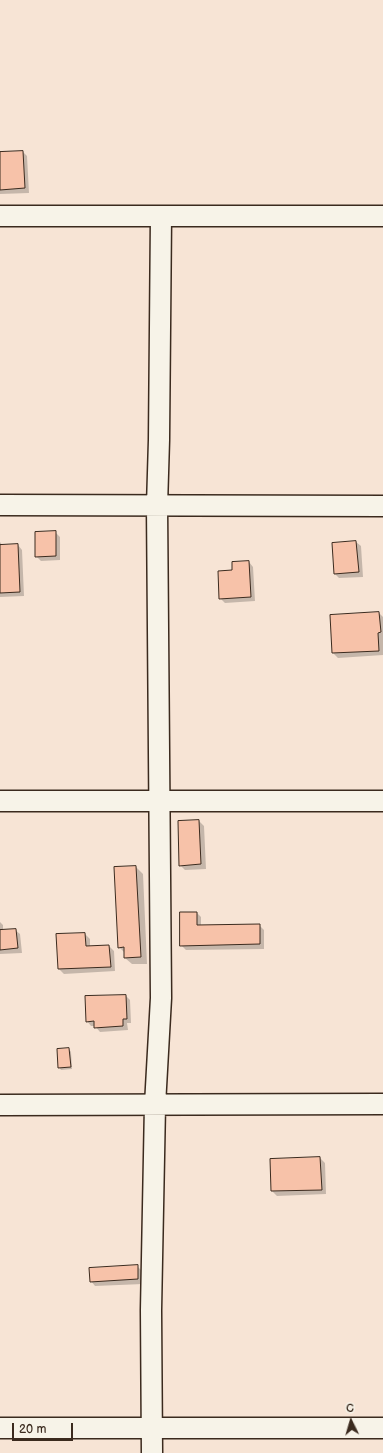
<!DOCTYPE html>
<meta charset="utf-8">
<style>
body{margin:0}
#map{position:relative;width:383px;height:1453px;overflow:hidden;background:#f7e4d5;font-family:"Balsamiq Sans",sans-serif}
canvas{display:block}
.north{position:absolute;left:331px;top:1401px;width:40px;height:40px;-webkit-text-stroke:3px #f7f3e8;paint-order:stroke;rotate:355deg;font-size:11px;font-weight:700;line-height:16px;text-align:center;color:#3b2a1e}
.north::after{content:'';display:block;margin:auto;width:14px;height:18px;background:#3b2a1e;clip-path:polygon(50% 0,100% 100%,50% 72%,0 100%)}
.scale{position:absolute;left:12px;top:1423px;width:61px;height:18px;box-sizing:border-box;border:2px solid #3b2a1e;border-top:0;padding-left:5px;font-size:12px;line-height:14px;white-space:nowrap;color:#3b2a1e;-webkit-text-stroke:3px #f7f3e8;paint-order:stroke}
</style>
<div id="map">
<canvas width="383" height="1453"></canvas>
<div class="north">С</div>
<div class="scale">20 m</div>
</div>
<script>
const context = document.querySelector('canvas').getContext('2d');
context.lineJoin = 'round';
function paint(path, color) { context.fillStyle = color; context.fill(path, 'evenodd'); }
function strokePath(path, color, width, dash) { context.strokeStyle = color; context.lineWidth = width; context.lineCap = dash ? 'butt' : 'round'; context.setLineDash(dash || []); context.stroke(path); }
const shadow = new Path2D(`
 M23,152L27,156L29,193L0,194V153Z
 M55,532L60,537V560L41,561L36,556Z
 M0,542L3,546L18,545L22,550L24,596L0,597Z
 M356,542L361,546L363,577L339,578L335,574Z
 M249,562L253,567L255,601L225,603L220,598L233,571Z
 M379,613L383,617V655L338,658L333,653Z
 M199,821L204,826L206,869L185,870L180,865Z
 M136,867L143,874L147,964H132L125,958V953L119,947L115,868Z
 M197,913L201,917V926L259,925L264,930V949L186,950L181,945Z
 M0,922L3,925V931L15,930L20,934L22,953L0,954Z
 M85,934L90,939V947L109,946L114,951L115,971L64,974L59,969Z
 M126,996L130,1000L131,1023H127L128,1030L100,1032L95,1026H91L87,1021Z
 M69,1049L71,1052L72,1069L61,1070L59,1067Z
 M320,1158L325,1163L326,1194L277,1196L272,1191Z
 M137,1266L142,1271L143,1284L95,1286L91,1281Z`);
const building = new Path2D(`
 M23,151L25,188L0,190V152Z
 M56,531V556L35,557V532Z
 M356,541L359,572L334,574L332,543Z
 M18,544L20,592L0,593V545Z
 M249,561L251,597L219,599L218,571L232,570V562Z
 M379,612L381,632L378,633L379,651L332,653L330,615Z
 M199,820L201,864L179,866L178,821Z
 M136,866L141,957L124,958V947L118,948L114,867Z
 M180,912H197V925L260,924V944L180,946Z
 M16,929L18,948L0,950V930Z
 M85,933L86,946L109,945L111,967L58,969L56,934Z
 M126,995L127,1019H123V1026L94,1028V1021L86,1022L85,996Z
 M69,1048L71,1067L58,1068L57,1049Z
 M320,1157L322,1190L271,1191L270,1159Z
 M138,1265V1279L90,1282L89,1268Z`);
const minor = new Path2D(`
 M0,216H383
 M0,505L383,506
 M0,801H383
 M0,1105L383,1104
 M0,1428H383
 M152,1453L151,1310L155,1105L161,998L157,506L159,440L161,216`);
paint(shadow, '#0003');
paint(building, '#f7c2a9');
strokePath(building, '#3b2a1e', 1);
strokePath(minor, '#3b2a1e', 23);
strokePath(minor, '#f7f3e8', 20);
</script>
